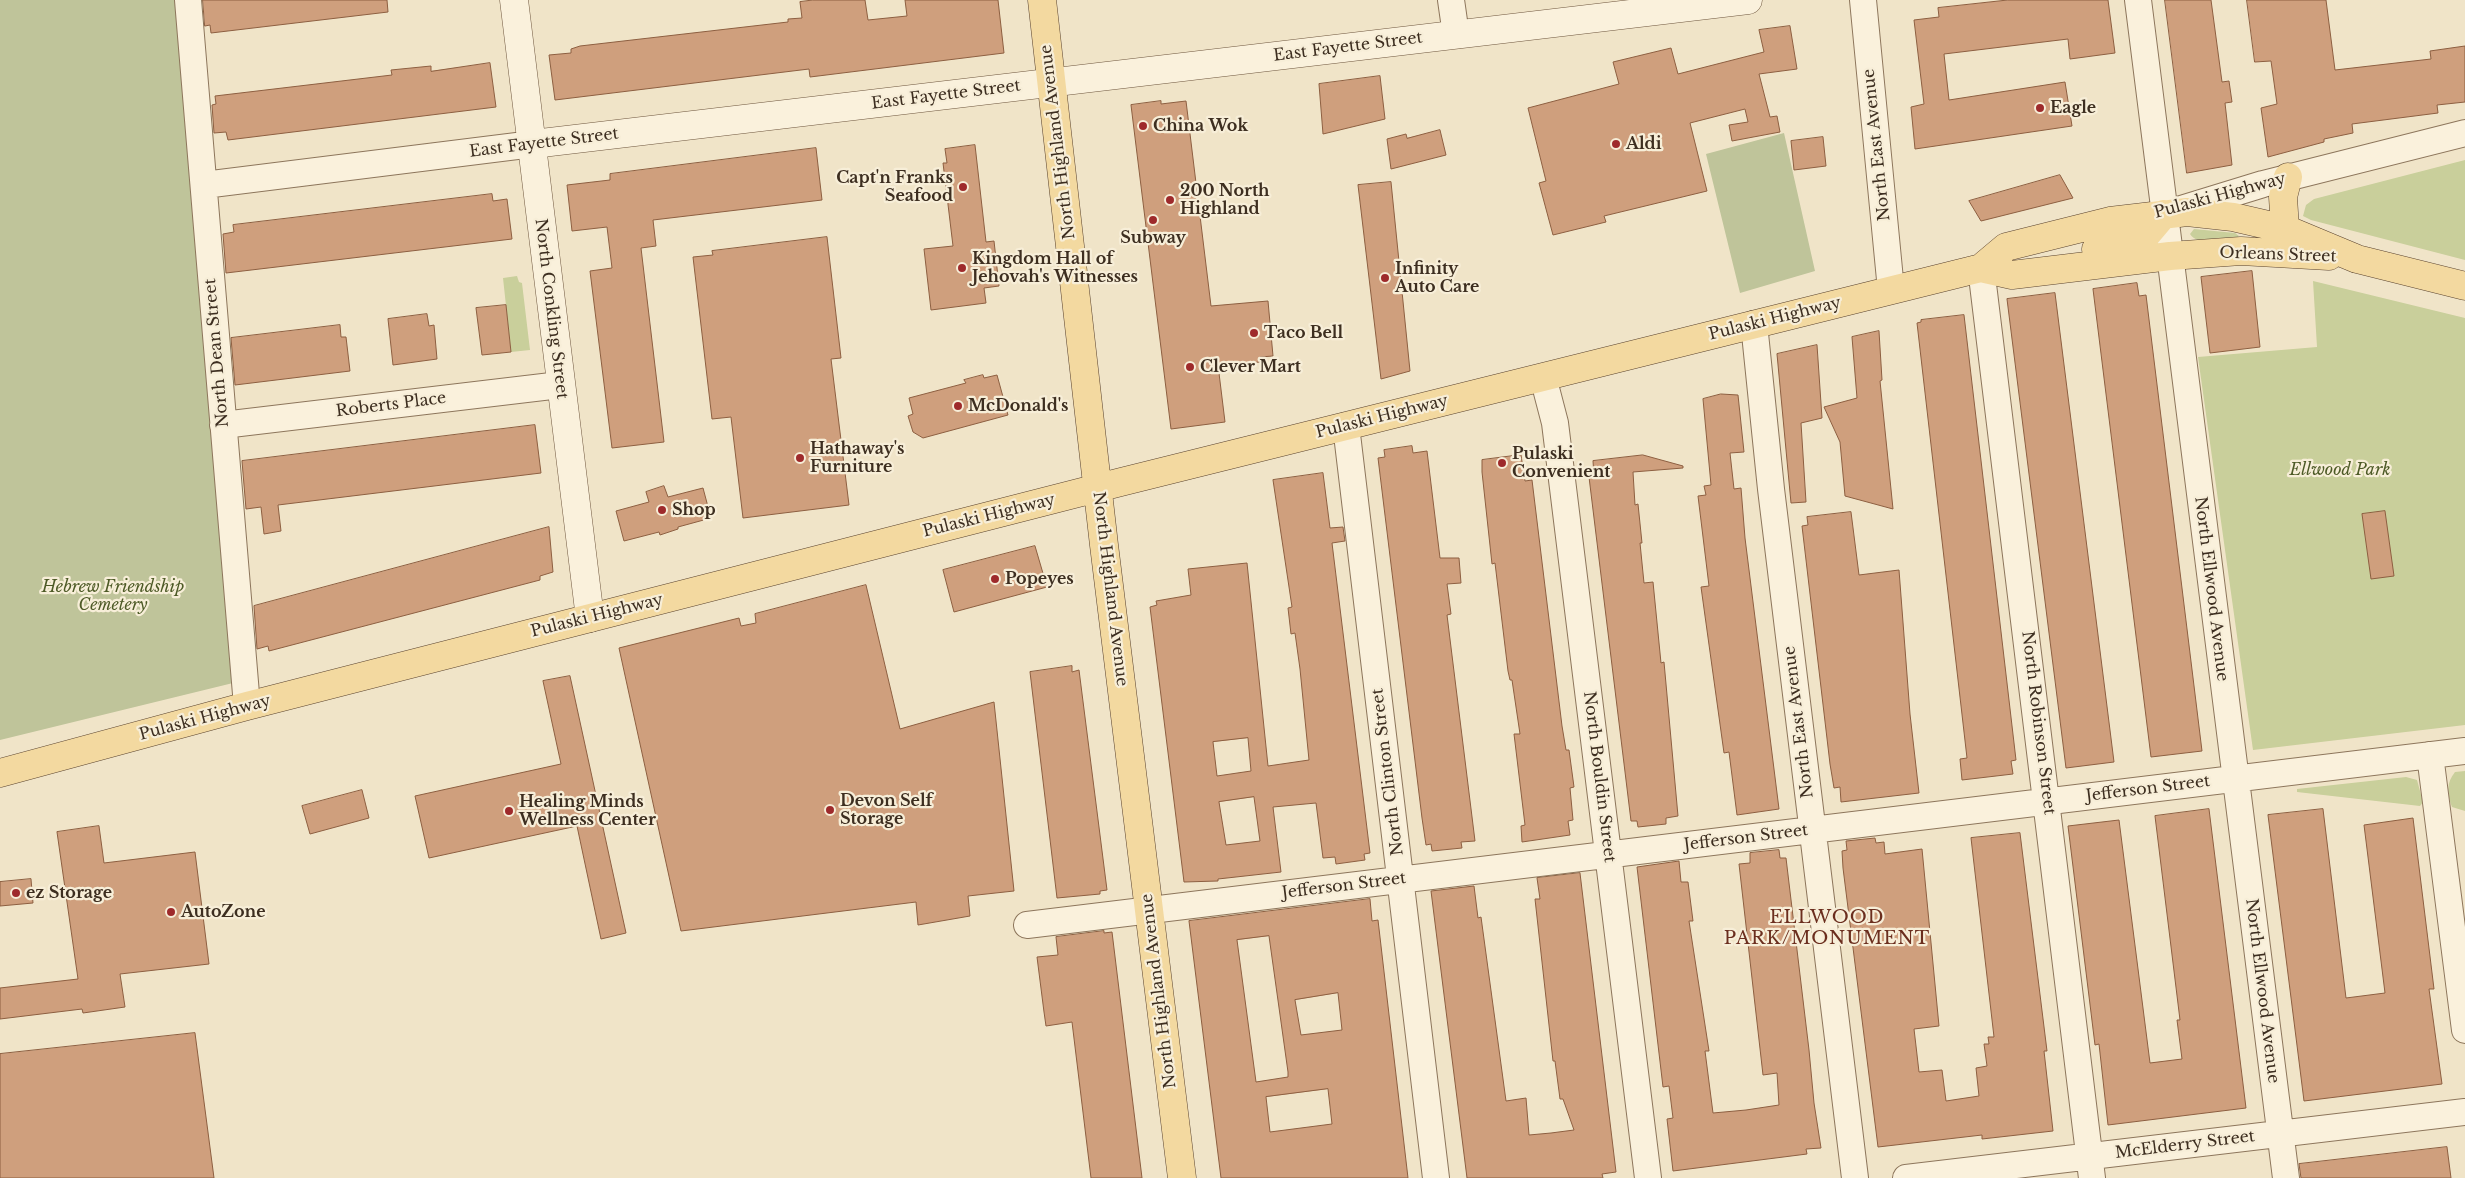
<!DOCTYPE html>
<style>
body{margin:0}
canvas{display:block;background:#f0e4c8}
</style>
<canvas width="2465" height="1178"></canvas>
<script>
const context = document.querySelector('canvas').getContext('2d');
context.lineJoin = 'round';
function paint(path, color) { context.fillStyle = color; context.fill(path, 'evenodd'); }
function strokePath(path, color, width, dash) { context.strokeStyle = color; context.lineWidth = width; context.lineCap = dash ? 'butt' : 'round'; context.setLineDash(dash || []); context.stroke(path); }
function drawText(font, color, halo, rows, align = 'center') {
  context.font = font + ' "Libre Baskerville",serif'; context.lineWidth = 4.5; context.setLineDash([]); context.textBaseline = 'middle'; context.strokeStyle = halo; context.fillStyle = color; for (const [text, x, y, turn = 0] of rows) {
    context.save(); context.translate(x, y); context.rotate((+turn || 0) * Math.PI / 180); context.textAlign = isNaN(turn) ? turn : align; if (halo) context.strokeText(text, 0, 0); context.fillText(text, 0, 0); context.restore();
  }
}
const green = new Path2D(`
 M2465,160V260L2311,220L2303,216L2306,205L2314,199Z
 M2194,229L2235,233L2239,236L2236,238C2223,239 2198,247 2190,234Z
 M517,276L519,282L522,283L530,350L511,352L503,278Z
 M2313,281L2465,318V725L2253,750L2198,357L2317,347Z
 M2465,771V811L2452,807C2447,794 2446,783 2455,772Z
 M2406,777L2417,780L2423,802L2420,806L2297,792V789Z`);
const cemetery = new Path2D(`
 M0,0H175L233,683L0,740Z
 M1784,133L1815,271L1740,293L1706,154Z`);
const building = new Path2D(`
 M203,0H387L388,12L211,33L210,25L205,26Z
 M813,0H865L868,20L907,16L905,0H998L1004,53L810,77L809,69L555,100L549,55L571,53V49L580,46L788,22V19L802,18L800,2Z
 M2008,0H2108L2115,53L2070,59L2068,39L1944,54L1949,100L2065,82L2072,126L1915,149L1911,107L1924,104L1914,20L1939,17L1938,8Z
 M2165,0H2211L2222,82L2229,81L2232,102L2225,103L2232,165L2187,173Z
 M2247,0H2326L2335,70L2431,59L2430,51L2465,46V102L2437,105L2438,113L2352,124L2353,133L2324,139V142L2268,157L2261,108L2277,104L2271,61L2255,62Z
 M1790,26L1797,69L1759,74L1770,117L1777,116L1780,132L1732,141L1729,125L1748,122L1745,109L1690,123L1707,191L1604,216L1606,222L1553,235L1539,183L1546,181L1528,108L1619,84L1613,62L1671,48L1678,74L1764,52L1759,30Z
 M490,63L496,107L228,140L226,132L214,133L212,105L216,104L215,96L392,75L391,70L431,66V71Z
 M1380,76L1385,119L1323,134L1319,84Z
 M1161,101V104L1186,101L1211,306L1268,301L1273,356L1260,357V362L1218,365L1225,422L1171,429L1131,105Z
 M1440,130L1446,155L1391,169L1387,139L1406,134L1407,138Z
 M1823,137L1826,166L1794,170L1791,141Z
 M975,145L986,242L994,241L999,286L984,288L986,303L931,310L924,249L953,246L943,163H947L945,149Z
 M816,148L822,200L653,220L656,246L641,248L664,442L612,448L590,271L612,268L607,227L572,231L567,185L610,180V174Z
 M2060,175L2073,198L1981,221L1969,201Z
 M1391,182L1410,371L1381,379L1358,185Z
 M492,194L493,201L507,199L512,239L226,273L223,234L234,232L233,225Z
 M827,237L841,358L831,359L849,505L743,518L731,417L712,419L693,257L713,255L712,251Z
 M2252,271L2260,347L2210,353L2201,277Z
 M2137,283L2139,296L2146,295L2202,751L2151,757L2093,289Z
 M2055,293L2114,762L2066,768L2007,299Z
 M506,305L511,352L482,355L476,308Z
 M427,314L429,326L434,325L437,359L393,365L388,319Z
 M1964,315L2016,760L2011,761L2013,774L1962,780L1960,759L1967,758L1917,323L1921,322V320Z
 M340,325L341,337H346L350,371L235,385L231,338Z
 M1879,331L1882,380L1880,381L1893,509L1845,496L1840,442L1824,407L1857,398L1852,337Z
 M1817,345L1822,418L1801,423L1806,502L1791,503L1777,354Z
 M983,375L984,378L997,375L1008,415L923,438L913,432L908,416L913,414L909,398L966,383L964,380Z
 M1721,394L1738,395L1744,452L1730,453L1734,489L1741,488L1745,538L1779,809L1737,815L1729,752L1724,753L1701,587L1709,586L1698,496L1706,495L1704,486L1711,485L1703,399Z
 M535,425L541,473L278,505L281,531L264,534L261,507L246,509L242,461Z
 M1412,446L1413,453L1427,451L1440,558H1459L1461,583L1447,584L1451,614L1447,615L1475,841L1461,842L1462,848L1432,851L1431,844L1426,845L1422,818L1378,458L1385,457L1384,450Z
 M1521,455L1525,481L1532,480L1562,726L1566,750H1569L1574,787L1570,788L1573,820L1568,821L1570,835L1522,842L1521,826L1525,825L1514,734H1520L1512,680H1510L1508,671L1495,563L1492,564L1482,472V460Z
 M1643,455L1683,466V468L1633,472L1635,505L1638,504L1642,543H1640L1644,583L1653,582L1661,663L1664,662L1678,816L1666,818V824L1638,827L1637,821H1631L1589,477L1594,476L1593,461Z
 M1323,473L1330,528L1343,527L1345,541L1332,543L1370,853L1364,854L1365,860L1336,864L1335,857L1323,858L1316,803L1273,807L1281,872L1218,879V881L1184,882L1150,607L1157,605L1156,601L1191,595L1188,569L1247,563L1268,766L1309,760L1300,669L1295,633L1291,634L1288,608L1292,607L1273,480ZM1248,738L1251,771L1217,776L1213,742ZM1254,797L1260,841L1226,845L1219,802Z
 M664,486L668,497L703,488L711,518L678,527V529L660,535L659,532L624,541L616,511L649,502L646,492Z
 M2385,511L2394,576L2371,579L2362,514Z
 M1851,512L1859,575L1899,570L1910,714L1919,793L1841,802L1840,787L1834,788L1830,764L1802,526L1808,525L1807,517Z
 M549,527L553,572L540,576V580L269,651L268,646L257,649L254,606Z
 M1035,546L1047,587L954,612L943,570Z
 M866,585L900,729L994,702L1014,891L968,896L970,916L918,925L916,902L681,931L619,648L739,618L741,626L756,623L755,614Z
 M1072,666V672L1079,670L1107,890L1100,891V894L1057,898L1030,672Z
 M570,676L626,933L601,939L577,826L429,858L415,796L561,764L543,681Z
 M362,790L369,818L310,834L302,806Z
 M2209,809L2246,1108L2108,1125L2099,1044L2095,1045L2068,826L2119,820L2150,1063L2182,1059L2177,1020H2180L2155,816Z
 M2323,809L2346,998L2385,993L2364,825L2413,818L2434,989H2429L2442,1084L2304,1101L2268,815Z
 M99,826L104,863L195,852L209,964L120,974L125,1007L83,1013L82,1009L0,1019V988L78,979L57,832Z
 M2020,833L2047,1051H2044L2053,1131L1982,1139V1135L1878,1147L1843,868L1842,851L1847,850L1846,841L1875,838L1876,843L1884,842L1885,854L1922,849L1939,1026L1914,1029L1916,1046L1919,1072L1942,1070L1946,1101L1979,1096L1976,1068L1987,1066L1984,1044H1989L1988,1037H1994L1971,838Z
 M1779,850L1780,858H1786L1809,1050L1814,1103L1821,1148L1806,1149L1807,1154L1673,1171L1667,1119L1673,1118L1669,1086L1663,1087L1637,867L1679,861L1681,882H1688L1693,921H1689L1709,1051H1705L1713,1113L1746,1110L1779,1105L1777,1073L1763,1075L1739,864L1750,863V853Z
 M1580,873L1616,1172L1602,1174L1603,1178H1467L1431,891L1474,886L1478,918L1481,917L1506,1101L1526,1098L1529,1135L1551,1133L1574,1130L1563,1099H1560L1555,1061H1553L1535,899H1540L1537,878Z
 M31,879L33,903L0,906V882Z
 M1370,899L1372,921L1378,920L1408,1178H1221L1189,921ZM1269,936L1288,1072V1077L1256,1082L1237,940ZM1338,993L1342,1030L1301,1035L1295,1000ZM1328,1089L1332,1124L1270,1132L1266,1097Z
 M1104,931V933L1112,932L1142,1178H1091L1072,1022L1046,1026L1044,1012L1037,957L1058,955L1056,937Z
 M195,1033L214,1178H0V1054Z
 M2447,1147L2451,1178H2301L2299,1164Z`);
const street = new Path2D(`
 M188,0L247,706
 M1451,0L1456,35
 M1863,0L1891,290
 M2138,0L2286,1178
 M204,185L533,144
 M2175,211L2263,184L2465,133
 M1981,268L2092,1178
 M1754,324L1771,489L1855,1178
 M1543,377L1555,423L1648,1178
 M223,425L560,385
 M1346,426L1436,1178
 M2430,755L2465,1030
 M1027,925L2465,751
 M1906,1178L2465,1112`);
const secondary = new Path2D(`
 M514,0L590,618
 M533,144L1748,0`);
const primary = new Path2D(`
 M1042,0L1104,545L1182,1178
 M2285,229L2283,197L2288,177
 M2096,249L2142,240L2164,214
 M1981,268L2012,275L2170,256L2241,251L2329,256
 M0,773L247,706L1121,482L1981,268L2006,247L2110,221L2187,212L2233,217L2285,229L2357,259L2465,286`);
const markers = [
 [2040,108,5,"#9e2a2b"],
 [1143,126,5,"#9e2a2b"],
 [1616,144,5,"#9e2a2b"],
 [963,187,5,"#9e2a2b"],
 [1170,200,5,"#9e2a2b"],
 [1153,220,5,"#9e2a2b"],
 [962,268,5,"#9e2a2b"],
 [1385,278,5,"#9e2a2b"],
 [1254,333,5,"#9e2a2b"],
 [1190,367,5,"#9e2a2b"],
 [958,406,5,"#9e2a2b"],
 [800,458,5,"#9e2a2b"],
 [1502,463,5,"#9e2a2b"],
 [662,510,5,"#9e2a2b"],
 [995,579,5,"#9e2a2b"],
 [830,810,5,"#9e2a2b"],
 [509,811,5,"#9e2a2b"],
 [16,893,5,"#9e2a2b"],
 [171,912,5,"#9e2a2b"]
];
const streetNames = [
 ["East Fayette Street",1348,47,-7],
 ["East Fayette Street",946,95,-7],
 ["North Highland Avenue",1058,142,-97],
 ["East Fayette Street",544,143,-7],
 ["North East Avenue",1877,145,-96],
 ["Pulaski Highway",2220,196,-15],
 ["Orleans Street",2278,255,2],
 ["North Conkling Street",551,309,83],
 ["Pulaski Highway",1775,319,-14],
 ["North Dean Street",217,353,-95],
 ["Roberts Place",391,405,-7],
 ["Pulaski Highway",1382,417,-14],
 ["Pulaski Highway",989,516,-14],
 ["North Highland Avenue",1110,589,83],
 ["North Ellwood Avenue",2211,589,83],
 ["Pulaski Highway",597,616,-14],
 ["Pulaski Highway",205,718,-15],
 ["North East Avenue",1799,722,-97],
 ["North Robinson Street",2038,723,83],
 ["North Clinton Street",1388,772,-97],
 ["North Bouldin Street",1599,777,83],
 ["Jefferson Street",2148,789,-7],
 ["Jefferson Street",1746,838,-7],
 ["Jefferson Street",1344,886,-7],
 ["North Highland Avenue",1159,991,-97],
 ["North Ellwood Avenue",2262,991,83],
 ["McElderry Street",2185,1145,-7]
];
const poiNames = [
 ["Eagle",2050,108],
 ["China Wok",1153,126],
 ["Aldi",1626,144],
 ["Capt'n Franks",953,178,"right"],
 ["Seafood",953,196,"right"],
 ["200 North",1180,191],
 ["Highland",1180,209],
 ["Subway",1153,238,"center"],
 ["Kingdom Hall of",972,259],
 ["Jehovah's Witnesses",972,277],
 ["Infinity",1395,269],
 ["Auto Care",1395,287],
 ["Taco Bell",1264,333],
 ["Clever Mart",1200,367],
 ["McDonald's",968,406],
 ["Hathaway's",810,449],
 ["Furniture",810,467],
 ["Pulaski",1512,454],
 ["Convenient",1512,472],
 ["Shop",672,510],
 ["Popeyes",1005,579],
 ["Devon Self",840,801],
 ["Storage",840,819],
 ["Healing Minds",519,802],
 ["Wellness Center",519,820],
 ["ez Storage",26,893],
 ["AutoZone",181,912]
];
const parkNames = [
 ["Ellwood Park",2340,470],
 ["Hebrew Friendship",113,587],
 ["Cemetery",113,605]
];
const neighbourhoodNames = [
 ["ELLWOOD",1827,918],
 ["PARK/MONUMENT",1827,939]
];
paint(green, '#c9cf9b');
paint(cemetery, '#bfc49a');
paint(building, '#cf9f7d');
strokePath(building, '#8d5f41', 1);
strokePath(street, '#8d765c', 28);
strokePath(secondary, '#6f573f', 29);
strokePath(primary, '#5b4430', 29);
strokePath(street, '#faf1dc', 26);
strokePath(secondary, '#faf1dc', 28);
strokePath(primary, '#f3d9a0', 28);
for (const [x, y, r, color] of markers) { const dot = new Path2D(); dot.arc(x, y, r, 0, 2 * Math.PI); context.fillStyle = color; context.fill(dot); strokePath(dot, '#f7eed8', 2); }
drawText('16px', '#3d2e20', '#f7eed8', streetNames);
drawText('bold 16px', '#3d2e20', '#f7eed8', poiNames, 'left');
drawText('italic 16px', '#4d5a26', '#f7eed8', parkNames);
context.letterSpacing = '1px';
drawText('18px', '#6b2e1e', '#f7eed8', neighbourhoodNames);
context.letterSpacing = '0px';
</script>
